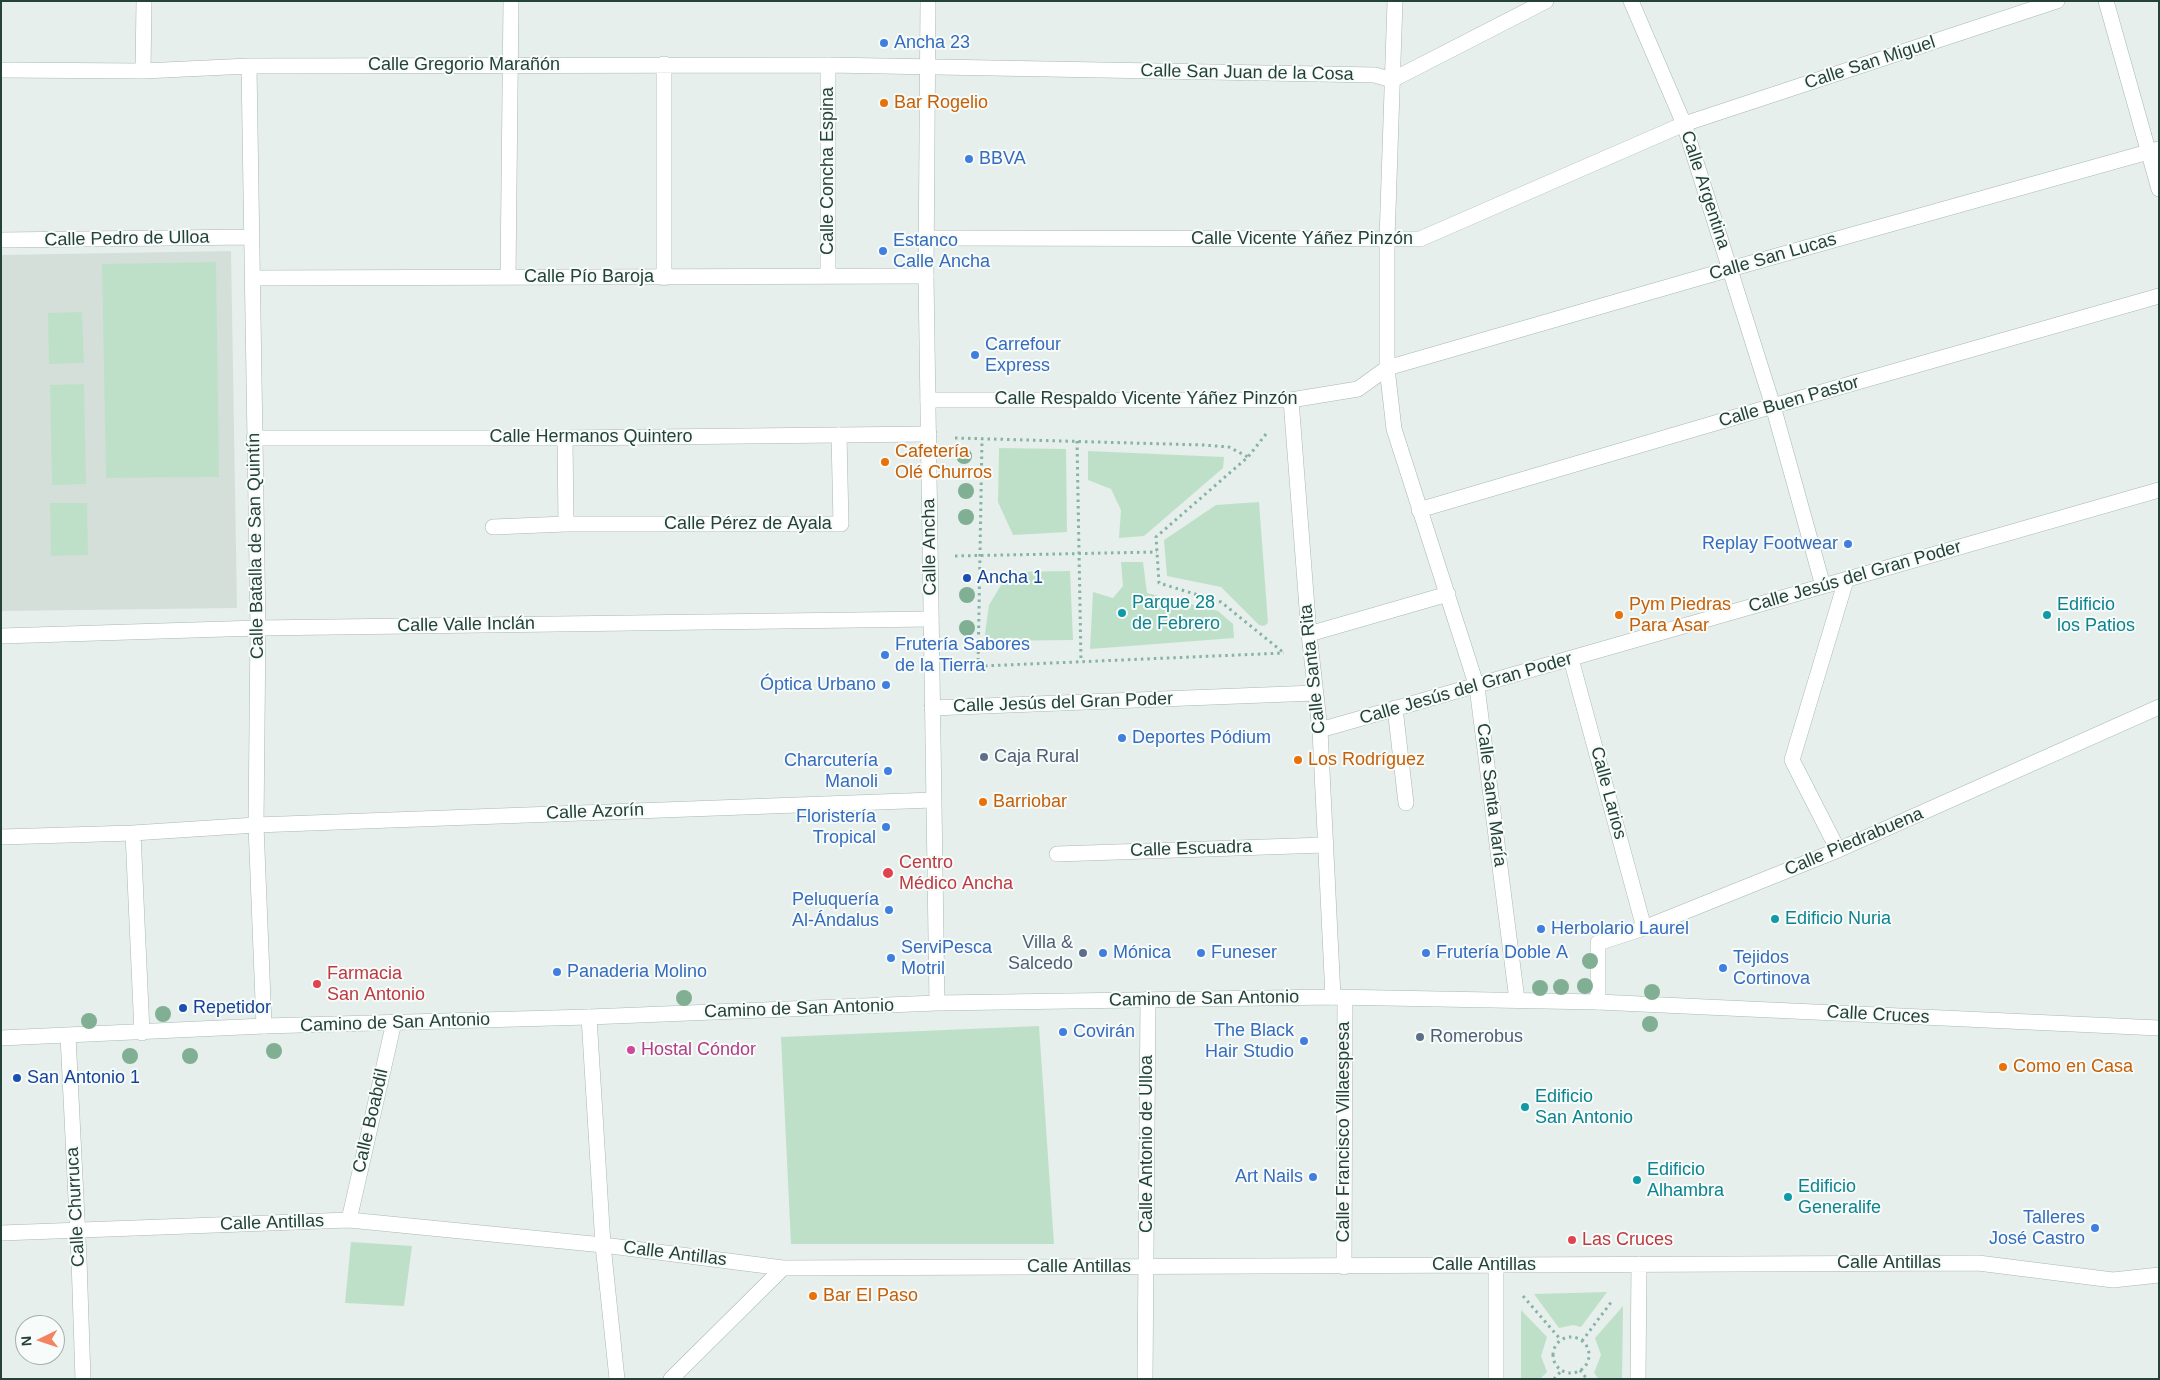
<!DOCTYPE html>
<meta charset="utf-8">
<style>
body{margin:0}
#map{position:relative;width:2160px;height:1380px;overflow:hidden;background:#e6efeb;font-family:Arial,sans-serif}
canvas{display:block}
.frame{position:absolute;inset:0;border:2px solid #24423a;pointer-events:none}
.north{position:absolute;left:15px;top:1315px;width:50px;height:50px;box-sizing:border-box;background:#f7fbf9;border:1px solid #a3b1ad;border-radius:50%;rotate:266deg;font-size:14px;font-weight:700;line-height:20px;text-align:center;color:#24423a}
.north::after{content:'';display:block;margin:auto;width:18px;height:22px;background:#f4845f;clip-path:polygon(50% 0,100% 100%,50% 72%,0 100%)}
</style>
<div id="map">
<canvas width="2160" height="1380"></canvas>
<div class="frame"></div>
<div class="north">N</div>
</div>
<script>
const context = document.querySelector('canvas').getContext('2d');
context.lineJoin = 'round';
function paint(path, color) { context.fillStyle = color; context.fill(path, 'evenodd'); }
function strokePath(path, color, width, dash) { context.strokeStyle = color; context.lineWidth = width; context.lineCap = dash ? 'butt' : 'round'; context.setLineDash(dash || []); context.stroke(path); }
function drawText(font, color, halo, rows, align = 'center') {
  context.font = font + ' Arial,sans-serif'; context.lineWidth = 4; context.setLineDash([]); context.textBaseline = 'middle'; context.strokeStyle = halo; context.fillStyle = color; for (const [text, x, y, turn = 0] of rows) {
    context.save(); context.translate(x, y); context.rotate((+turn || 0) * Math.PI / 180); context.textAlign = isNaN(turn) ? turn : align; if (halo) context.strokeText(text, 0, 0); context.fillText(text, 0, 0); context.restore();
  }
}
const built = new Path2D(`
 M231,251L237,608L1,611V255Z`);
const green = new Path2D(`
 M216,262L219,477L106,478L102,264Z
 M82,312L84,363L49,364L48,313Z
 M84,384L86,484L52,485L50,385Z
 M999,448L1066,449L1067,532L1013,535L998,502Z
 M1088,451L1224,457L1223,468L1144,536L1119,538L1121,510L1111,489L1088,480Z
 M1259,502L1268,623L1264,626L1259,625L1221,587L1167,576L1164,540L1216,505Z
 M50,503H87L88,555L51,556Z
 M1121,562H1143L1147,593L1218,611L1233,624L1234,638L1090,649L1093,592L1113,598L1123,586Z
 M1070,571L1073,640L984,641L989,605L1009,572Z
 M1039,1026L1054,1244H791L781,1037Z
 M351,1242L412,1246L404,1306L345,1303Z
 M1607,1292L1581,1327L1573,1325L1559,1328L1534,1294Z
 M1623,1306L1622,1379H1599L1594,1373L1601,1355L1595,1338Z
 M1521,1310L1547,1337L1541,1356L1547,1372L1540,1379H1521Z`);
const path = new Path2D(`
 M1266,434L1248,457L1156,537L1159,583L1221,602L1284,653
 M955,438L1203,445L1229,447L1248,457
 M1077,441L1081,662
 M955,556L1157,552
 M959,667L1284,653
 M978,667L982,439
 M1523,1296L1561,1340
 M1553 1355a18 18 0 1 1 36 0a18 18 0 1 1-36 0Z
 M1582,1341L1612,1301
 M1580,1370L1587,1379
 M1554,1379L1562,1370`);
const lane = new Path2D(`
 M565,438L566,524
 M493,527L566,524H841L839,435`);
const street = new Path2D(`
 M1395,1L1387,240V368L1394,429L1477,687L1517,1000
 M1631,1L1684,124L1773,406L1823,586
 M2106,1L2159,189
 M664,64V278
 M249,66L258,628L256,825L264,1026
 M1,70L143,71L249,66L828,65L1375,75L1392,80L1546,1
 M143,71L144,1
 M926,238L1420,239L1684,124L2057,1
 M1,240L252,237
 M508,277L511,1
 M828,277V65
 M253,278L926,276
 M928,400H1291L1358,389L1387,368L1730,269L2159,149
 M1291,400L1309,634L1320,730L1333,997
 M254,438H565L929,434
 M1419,510L1773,406L2159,296
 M1309,634L1448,594
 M1,636L258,628L931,619
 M1571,659L1644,928
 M932,708L1315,693
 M1395,708L1406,803
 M1320,730L2159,490
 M133,833L142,1033
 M1,837L133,833L256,825L933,800
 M1838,850L1792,760L1846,580
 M1057,854L1325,845
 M1598,1002V943L1644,928L1838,850L2159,707
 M589,1017L603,1245L617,1379
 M68,1036L79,1259L83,1379
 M349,1220L394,1022
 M1,1233L349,1220L603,1245L783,1268L1978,1263L2113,1280L2159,1275
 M1496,1265V1379
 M1344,1267L1345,998
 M671,1379L783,1268
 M1145,1379L1148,999
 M1638,1379L1639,1264`);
const secondary = new Path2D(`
 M928,1L926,276L937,1003
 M1,1038L264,1026L589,1017L937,1003L1333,997L1598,1002L2159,1028`);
const trees = [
 [964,456],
 [966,491],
 [966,517],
 [967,595],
 [967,628],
 [1590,961],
 [1585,986],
 [1561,987],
 [1540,988],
 [1652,992],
 [684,998],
 [163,1014],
 [89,1021],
 [1650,1024],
 [274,1051],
 [130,1056],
 [190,1056]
];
const markers = [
 [884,43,5,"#3f7fe0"],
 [884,103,5,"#e8710a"],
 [969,159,5,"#3f7fe0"],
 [883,251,5,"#3f7fe0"],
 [975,355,5,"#3f7fe0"],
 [885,462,5,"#e8710a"],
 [1848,544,5,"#3f7fe0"],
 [967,578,5,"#1a4fb4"],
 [1122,613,5,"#0f9aa8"],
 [1619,615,5,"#e8710a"],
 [2047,615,5,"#0f9aa8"],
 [885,655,5,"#3f7fe0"],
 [886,685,5,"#3f7fe0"],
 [1122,738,5,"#3f7fe0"],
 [984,757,5,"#5c6f8a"],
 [1298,760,5,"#e8710a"],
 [888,771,5,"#3f7fe0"],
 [983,802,5,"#e8710a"],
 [886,827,5,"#3f7fe0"],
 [888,873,6,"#e0444e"],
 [889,910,5,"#3f7fe0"],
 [1775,919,5,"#0f9aa8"],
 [1541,929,5,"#3f7fe0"],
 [1083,953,5,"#5c6f8a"],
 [1103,953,5,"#3f7fe0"],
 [1201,953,5,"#3f7fe0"],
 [1426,953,5,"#3f7fe0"],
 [891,958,5,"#3f7fe0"],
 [1723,968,5,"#3f7fe0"],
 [557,972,5,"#3f7fe0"],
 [317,984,5,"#e0444e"],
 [183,1008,5,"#1a4fb4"],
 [1063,1032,5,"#3f7fe0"],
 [1420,1037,5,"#5c6f8a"],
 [1304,1041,5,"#3f7fe0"],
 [631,1050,5,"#d1479c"],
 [2003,1067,5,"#e8710a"],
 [17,1078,5,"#1a4fb4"],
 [1525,1107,5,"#0f9aa8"],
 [1313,1177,5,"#3f7fe0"],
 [1637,1180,5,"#0f9aa8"],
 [1788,1197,5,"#0f9aa8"],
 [2095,1228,5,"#3f7fe0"],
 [1572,1240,5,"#e0444e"],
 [813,1296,5,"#e8710a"]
];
const shopNames = [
 ["Ancha 23",894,43],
 ["BBVA",979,159],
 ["Estanco",893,241],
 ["Calle Ancha",893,262],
 ["Carrefour",985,345],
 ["Express",985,366],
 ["Replay Footwear",1838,544,"right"],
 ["Frutería Sabores",895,645],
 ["de la Tierra",895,666],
 ["Óptica Urbano",876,685,"right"],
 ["Deportes Pódium",1132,738],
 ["Charcutería",878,761,"right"],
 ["Manoli",878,782,"right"],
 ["Floristería",876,817,"right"],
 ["Tropical",876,838,"right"],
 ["Peluquería",879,900,"right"],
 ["Al-Ándalus",879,921,"right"],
 ["Herbolario Laurel",1551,929],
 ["ServiPesca",901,948],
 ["Motril",901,969],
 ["Mónica",1113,953],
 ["Funeser",1211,953],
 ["Frutería Doble A",1436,953],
 ["Tejidos",1733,958],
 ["Cortinova",1733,979],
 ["Panaderia Molino",567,972],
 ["The Black",1294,1031,"right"],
 ["Hair Studio",1294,1052,"right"],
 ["Covirán",1073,1032],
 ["Art Nails",1303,1177,"right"],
 ["Talleres",2085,1218,"right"],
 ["José Castro",2085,1239,"right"]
];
const streetNames = [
 ["Calle San Miguel",1870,63,-18],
 ["Calle Gregorio Marañón",464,65],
 ["Calle San Juan de la Cosa",1247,73,1],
 ["Calle Concha Espina",828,171,-90],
 ["Calle Argentina",1705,190,72],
 ["Calle Pedro de Ulloa",127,239,-1],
 ["Calle Vicente Yáñez Pinzón",1302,239],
 ["Calle San Lucas",1773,257,-16],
 ["Calle Pío Baroja",589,277],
 ["Calle Respaldo Vicente Yáñez Pinzón",1146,399],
 ["Calle Buen Pastor",1789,402,-16],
 ["Calle Hermanos Quintero",591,437],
 ["Calle Pérez de Ayala",748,524],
 ["Calle Batalla de San Quintín",256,546,-91],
 ["Calle Ancha",930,547,-91],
 ["Calle Jesús del Gran Poder",1855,577,-16],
 ["Calle Valle Inclán",466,625,-1],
 ["Calle Santa Rita",1313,669,-96],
 ["Calle Jesús del Gran Poder",1466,689,-16],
 ["Calle Jesús del Gran Poder",1063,703,-2],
 ["Calle Larios",1608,793,75],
 ["Calle Santa María",1491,795,83],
 ["Calle Azorín",595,812,-2],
 ["Calle Piedrabuena",1854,842,-23],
 ["Calle Escuadra",1191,849,-2],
 ["Camino de San Antonio",1204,999,-1],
 ["Camino de San Antonio",799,1009,-2],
 ["Calle Cruces",1878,1015,3],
 ["Camino de San Antonio",395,1023,-2],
 ["Calle Boabdil",371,1121,-77],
 ["Calle Francisco Villaespesa",1344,1132,-90],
 ["Calle Antonio de Ulloa",1147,1144,-90],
 ["Calle Churruca",76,1207,-93],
 ["Calle Antillas",272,1223,-2],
 ["Calle Antillas",675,1254,7],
 ["Calle Antillas",1889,1263],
 ["Calle Antillas",1484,1265],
 ["Calle Antillas",1079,1267]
];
const foodNames = [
 ["Bar Rogelio",894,103],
 ["Cafetería",895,452],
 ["Olé Churros",895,473],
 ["Pym Piedras",1629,605],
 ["Para Asar",1629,626],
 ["Los Rodríguez",1308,760],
 ["Barriobar",993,802],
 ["Como en Casa",2013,1067],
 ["Bar El Paso",823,1296]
];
const transitNames = [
 ["Ancha 1",977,578],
 ["Repetidor",193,1008],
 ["San Antonio 1",27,1078]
];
const cultureNames = [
 ["Parque 28",1132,603],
 ["de Febrero",1132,624],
 ["Edificio",2057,605],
 ["los Patios",2057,626],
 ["Edificio Nuria",1785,919],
 ["Edificio",1535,1097],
 ["San Antonio",1535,1118],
 ["Edificio",1647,1170],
 ["Alhambra",1647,1191],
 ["Edificio",1798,1187],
 ["Generalife",1798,1208]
];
const serviceNames = [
 ["Caja Rural",994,757],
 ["Villa &",1073,943,"right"],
 ["Salcedo",1073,964,"right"],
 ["Romerobus",1430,1037]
];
const healthNames = [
 ["Centro",899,863],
 ["Médico Ancha",899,884],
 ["Farmacia",327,974],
 ["San Antonio",327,995],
 ["Las Cruces",1582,1240]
];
const hotelNames = [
 ["Hostal Cóndor",641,1050]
];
paint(built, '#d4dfda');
paint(green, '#bfe0c8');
strokePath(lane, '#a8b8b2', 16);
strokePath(street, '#a8b8b2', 16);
strokePath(secondary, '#a4bbb3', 16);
strokePath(path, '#86b3a5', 3, [2.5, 4]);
strokePath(lane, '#fff', 15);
strokePath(street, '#fff', 15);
strokePath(secondary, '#fff', 15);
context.fillStyle = '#80af93';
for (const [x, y] of trees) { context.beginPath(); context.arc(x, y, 8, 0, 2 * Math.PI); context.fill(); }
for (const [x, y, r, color] of markers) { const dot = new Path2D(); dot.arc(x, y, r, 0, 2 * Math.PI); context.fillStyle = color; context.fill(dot); strokePath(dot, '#f7fbf9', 2); }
drawText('18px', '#366cbe', '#f7fbf9', shopNames, 'left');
drawText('18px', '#24423a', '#f7fbf9', streetNames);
drawText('18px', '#c56008', '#f7fbf9', foodNames, 'left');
drawText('18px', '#164399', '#f7fbf9', transitNames, 'left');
drawText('18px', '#0d838f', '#f7fbf9', cultureNames, 'left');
drawText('18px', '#4e5e75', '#f7fbf9', serviceNames, 'left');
drawText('18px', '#be3a42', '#f7fbf9', healthNames, 'left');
drawText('18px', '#b23c85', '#f7fbf9', hotelNames, 'left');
</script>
